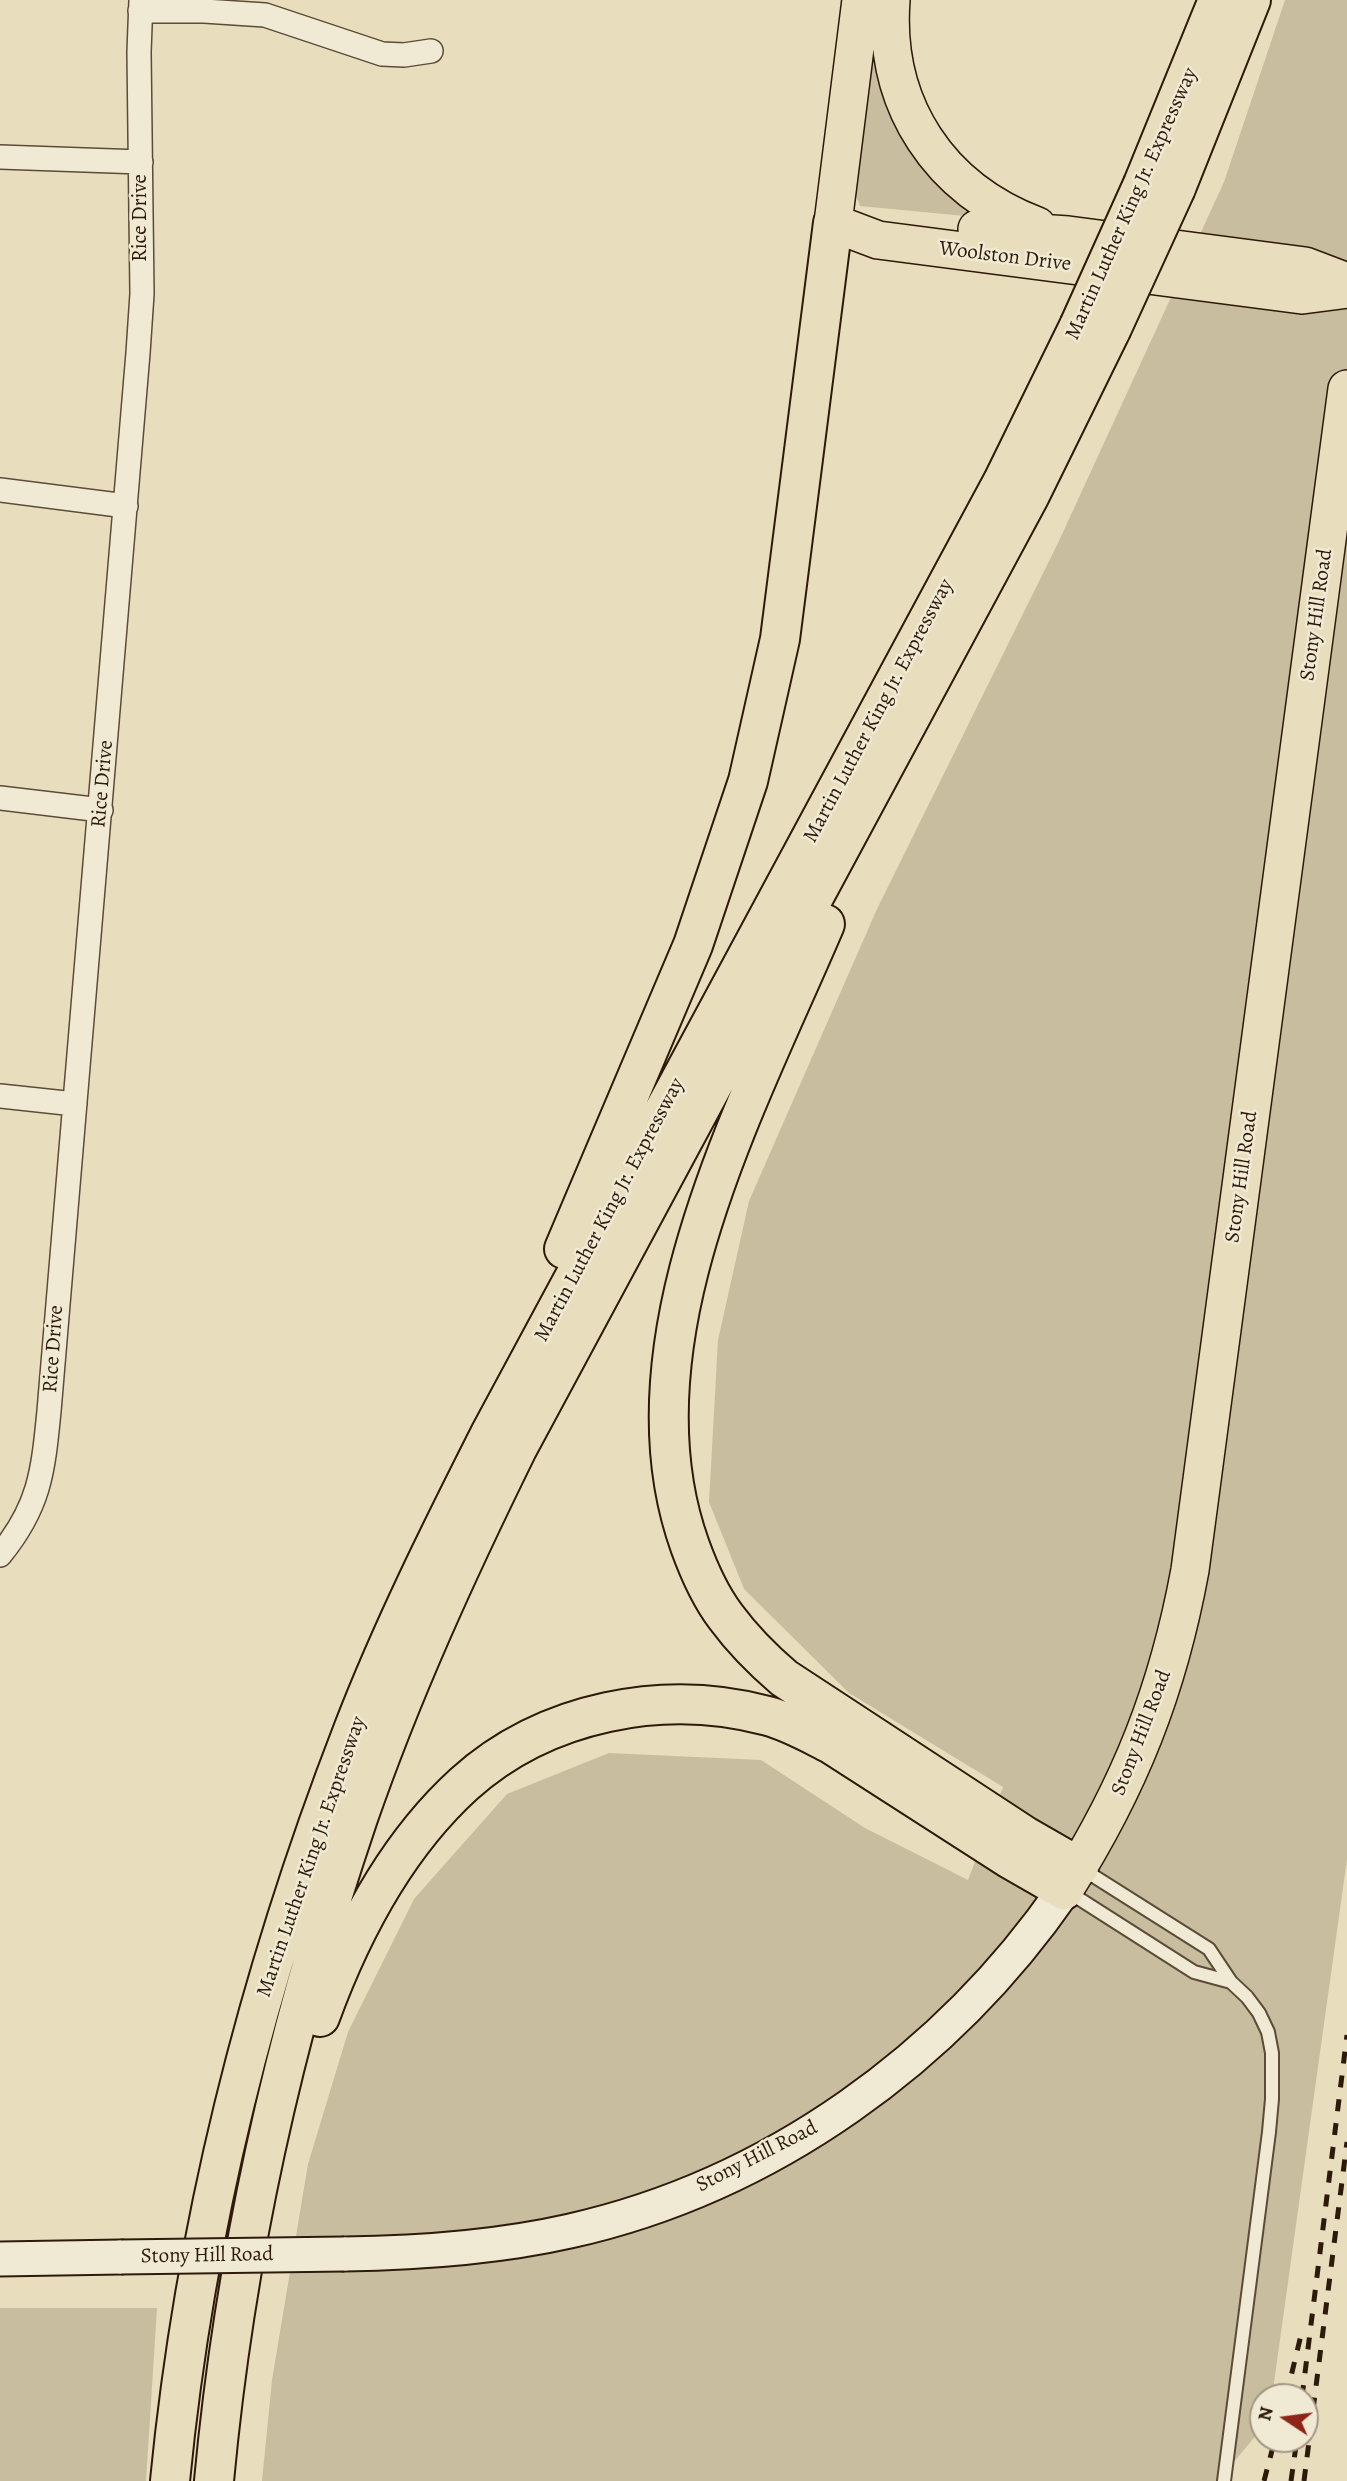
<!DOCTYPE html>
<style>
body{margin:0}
#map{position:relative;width:1347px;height:2481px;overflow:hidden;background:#e8debd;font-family:Alegreya,serif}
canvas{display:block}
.north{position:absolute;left:1249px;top:2383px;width:70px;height:70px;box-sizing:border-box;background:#f0ead4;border:2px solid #a29783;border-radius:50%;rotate:283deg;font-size:19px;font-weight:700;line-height:28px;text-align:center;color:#2e1a0a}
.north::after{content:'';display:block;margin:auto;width:24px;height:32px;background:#8f2418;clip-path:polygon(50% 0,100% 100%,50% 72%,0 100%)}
</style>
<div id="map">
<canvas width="1347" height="2481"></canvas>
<div class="north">N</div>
</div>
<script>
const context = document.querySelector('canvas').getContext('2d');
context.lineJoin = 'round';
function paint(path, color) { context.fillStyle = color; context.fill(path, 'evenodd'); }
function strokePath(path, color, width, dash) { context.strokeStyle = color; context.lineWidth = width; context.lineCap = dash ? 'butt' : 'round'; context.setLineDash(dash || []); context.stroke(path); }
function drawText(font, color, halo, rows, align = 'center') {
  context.font = font + ' Alegreya,serif'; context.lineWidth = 5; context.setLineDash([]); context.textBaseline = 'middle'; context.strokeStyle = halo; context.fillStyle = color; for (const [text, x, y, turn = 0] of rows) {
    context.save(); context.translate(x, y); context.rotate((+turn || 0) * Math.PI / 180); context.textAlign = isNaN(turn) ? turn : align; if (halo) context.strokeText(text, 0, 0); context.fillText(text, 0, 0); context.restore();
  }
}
const green = new Path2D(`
 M1285,0H1347V1859L1272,2397H1263V2427L1218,2481H262L272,2380L308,2164L348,2032L414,1899L507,1794L609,1753L761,1760L865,1828L968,1880L1003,1787L849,1693L744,1589L709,1502L718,1340L749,1201L877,909L1058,543L1224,182Z
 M873,41L970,202L965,216L860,206L855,193L856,182Z
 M0,2308H157L146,2481H0Z`);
const lane = new Path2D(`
 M1084,1870L1209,1949L1231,1982L1247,1997L1259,2013L1268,2032L1272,2053V2099L1269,2132L1224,2481
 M1067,1891L1194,1972L1231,1982`);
const street = new Path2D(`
 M140,11H204L265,15L382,54L404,55L431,51
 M0,157L141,162
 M0,490L126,506
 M0,798L101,810
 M0,1096L75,1104
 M0,1555C40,1506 43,1472 49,1411L138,353L142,294L139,52L141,0`);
const secondary = new Path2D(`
 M344,2254C420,2253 495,2248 570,2231C771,2186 948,2058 1064,1890
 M0,2259L121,2257`);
const primary = new Path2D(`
 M891,0C883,105 939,189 1037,226
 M833,223L878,240L1302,295L1347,289
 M833,223L861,0
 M977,229L1068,235L1305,266L1347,282
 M1064,1890C1130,1786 1168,1690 1190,1570L1347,389`);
const highway = new Path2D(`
 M1143,184L1218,0
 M1176,188L1251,0
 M825,924C747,1107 617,1344 690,1546C699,1571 710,1596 726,1617C743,1640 763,1660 784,1678L1025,1836L1079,1867
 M564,1249L693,945L748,781L780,639L833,223
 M320,2017C351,1932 396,1846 464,1784C545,1711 664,1688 768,1716C790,1722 811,1734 831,1744L1010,1859L1064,1890
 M170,2481C195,2225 260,1970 353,1730C392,1629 441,1531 490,1434L1003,481L1079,326
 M214,2481C235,2255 285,2033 358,1818C402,1691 458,1569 517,1449L1030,495L1111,330`);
const rail = new Path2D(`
 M1286,2397L1302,2331
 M1302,2397L1347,2035
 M1264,2481L1275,2439
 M1291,2481L1297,2439
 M1304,2481L1347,2142`);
const secondaryBridge = new Path2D(`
 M121,2257L344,2254`);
const highwayBridge = new Path2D(`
 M1079,326L1143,184
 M1111,330L1176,188`);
const streetNames = [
 ["Martin Luther King Jr. Expressway",1132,204,-66],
 ["Rice Drive",141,218,-90],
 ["Woolston Drive",1005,257,7],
 ["Stony Hill Road",1317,615,-82],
 ["Martin Luther King Jr. Expressway",879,711,-62],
 ["Rice Drive",103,784,-85],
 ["Stony Hill Road",1242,1177,-82],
 ["Martin Luther King Jr. Expressway",610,1210,-62],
 ["Rice Drive",54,1349,-86],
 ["Stony Hill Road",1142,1733,-69],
 ["Martin Luther King Jr. Expressway",312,1857,-71],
 ["Stony Hill Road",757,2157,-27],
 ["Stony Hill Road",207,2256,-1]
];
paint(green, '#c8bd9f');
strokePath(lane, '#5c4b37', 16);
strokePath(street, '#5c4b37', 26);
strokePath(secondary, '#2e1a0a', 37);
strokePath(primary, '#2e1a0a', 40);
strokePath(highway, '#2e1a0a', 42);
strokePath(lane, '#f0ead4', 12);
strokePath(street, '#f0ead4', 23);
strokePath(secondary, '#f0ead4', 33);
strokePath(primary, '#e8debd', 37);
strokePath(highway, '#e8debd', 38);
strokePath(rail, '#2e1a0a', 5, [12, 12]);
strokePath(secondaryBridge, '#2e1a0a', 37, []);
strokePath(highwayBridge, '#2e1a0a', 42, []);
strokePath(secondaryBridge, '#f0ead4', 33);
strokePath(highwayBridge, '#e8debd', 38);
drawText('21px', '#2e1a0a', '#f0ead4', streetNames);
</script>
